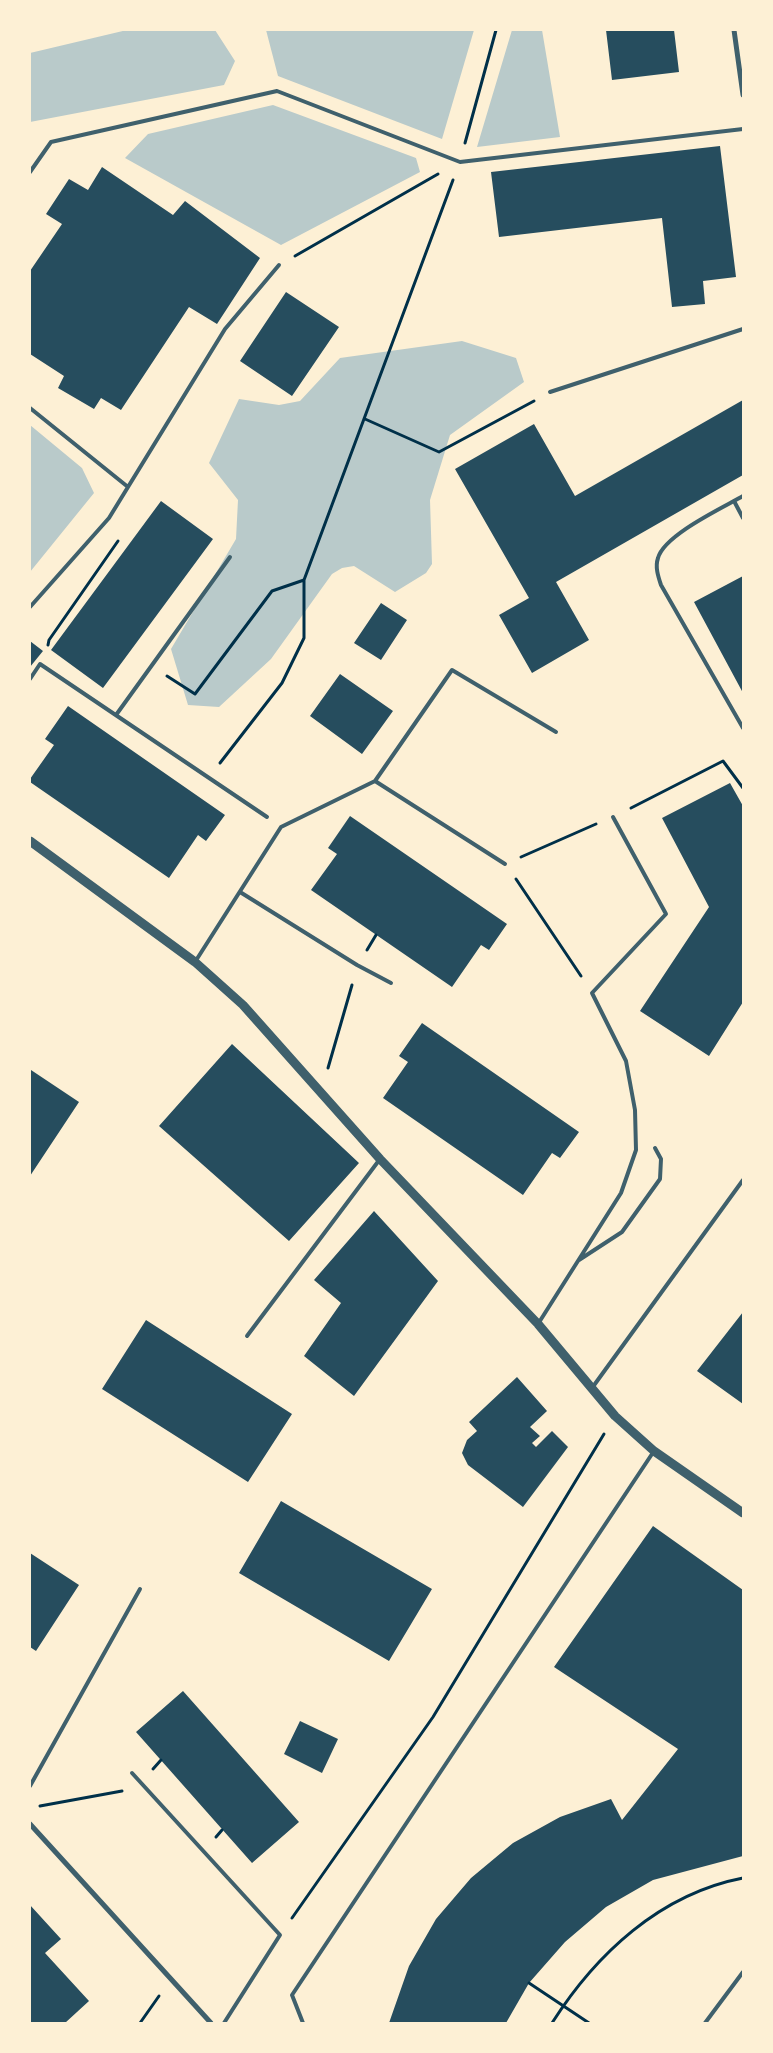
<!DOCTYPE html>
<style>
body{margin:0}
#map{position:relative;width:773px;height:2053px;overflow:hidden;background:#fdf0d5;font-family:Helvetica,sans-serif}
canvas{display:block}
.frame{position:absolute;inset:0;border:31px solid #fdf0d5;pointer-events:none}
</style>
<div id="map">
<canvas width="773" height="2053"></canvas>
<div class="frame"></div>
</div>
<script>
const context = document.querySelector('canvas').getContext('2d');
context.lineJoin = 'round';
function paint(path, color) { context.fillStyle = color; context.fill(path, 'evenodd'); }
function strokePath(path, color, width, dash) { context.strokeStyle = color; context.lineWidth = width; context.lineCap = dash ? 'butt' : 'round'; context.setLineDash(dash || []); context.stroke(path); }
const green = new Path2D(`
 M127,30H215L235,61L224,85L30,122V53Z
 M266,30H474L442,139L278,76Z
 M512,30H542L560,137L477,147Z
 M273,105L416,158L420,172L281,245L125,158L148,134Z
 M462,341L516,358L524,382L450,435L430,500L432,564L426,573L395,592L354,566L342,568L332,574L271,659L219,707L188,705L171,649L236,539L238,500L209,463L239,399L279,405L300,401L340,358Z
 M30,425L82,468L94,493L30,572Z`);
const building = new Path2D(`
 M606,30H674L679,72L612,80Z
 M720,146L736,277L703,281L705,304L672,307L662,218L499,237L491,172Z
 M102,167L173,215L185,201L260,258L217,324L189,307L121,410L101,398L94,409L58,388L64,376L30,354V271L62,224L46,214L69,179L88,190Z
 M286,292L339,327L292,396L240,361Z
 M743,400V475L556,582L589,640L532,673L499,615L529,598L455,469L534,424L575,496Z
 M161,501L213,539L103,688L51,650Z
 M743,576V693L694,602Z
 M381,603L407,620L381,660L354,643Z
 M30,641L43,651L30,667Z
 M340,674L393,711L362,754L310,716Z
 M68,706L225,815L206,841L198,835L169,878L30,782V779L54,745L45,739Z
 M730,783L743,806V1002L709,1056L640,1011L709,907L662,818Z
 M350,816L507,924L489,950L481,945L452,987L311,890L337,854L328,848Z
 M422,1023L579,1132L560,1158L552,1153L523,1195L383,1098L408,1062L399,1056Z
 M232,1044L359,1163L289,1241L159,1126Z
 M31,1070L79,1102L30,1176V1072Z
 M374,1211L438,1281L354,1396L304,1356L341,1303L314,1280Z
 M743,1312V1404L697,1371Z
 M146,1320L292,1414L248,1482L102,1389Z
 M517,1377L547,1411L530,1427L540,1436L532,1443L536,1447L552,1431L568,1447L523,1507L468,1465L462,1453L467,1440L477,1431L469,1422Z
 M281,1501L432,1589L389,1661L239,1573Z
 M653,1526L743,1590V1856L653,1880L606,1907L565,1942L529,1983L506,2023H389L409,1966L436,1919L471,1878L513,1843L560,1817L611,1799L622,1820L678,1749L554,1667Z
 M30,1553L79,1585L36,1651L30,1647Z
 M183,1691L299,1822L252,1863L136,1732Z
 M300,1721L338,1739L322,1773L284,1754Z
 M30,1905L61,1939L45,1953L89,2001L65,2023H30Z`);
const path = new Path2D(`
 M465,143L496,30
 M295,256L438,174
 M365,419L439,452L534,401
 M48,645L49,640L118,541
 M167,676L195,694L272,591L304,580
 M220,763L282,683L304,638V580L453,180
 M631,808L723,761L743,788
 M521,857L596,824
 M516,879L581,976
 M367,950L376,935
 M328,1068L352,985
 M153,1769L161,1760
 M40,1806L122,1791
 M216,1837L222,1830
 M292,1918L433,1717L604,1434
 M529,1983L589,2023
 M140,2023L159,1996
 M552,2023C596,1954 660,1894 743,1878`);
const service = new Path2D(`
 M30,172L51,142L277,91L460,162L743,129
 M550,392L743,329
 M30,408L128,487L109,518L30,607
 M128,487L225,329L279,265
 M743,496C722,508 664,535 658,558C655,567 658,576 661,585L743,728
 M734,501L743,518
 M30,679L40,664L267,817
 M116,715L230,557
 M375,781L452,670L556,732
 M240,892L357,965L391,983
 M195,962L281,827L375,781L505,864
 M579,1260L622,1232L660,1179L661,1159L655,1148
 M538,1324L621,1193L636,1150L635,1110L626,1061L592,993L666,914L613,817
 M247,1336L380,1159
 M592,1388L743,1180
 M132,1773L280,1935L224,2023
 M30,1786L140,1589
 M303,2023L292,1995L654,1451
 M705,2023L743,1972`);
const minor = new Path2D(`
 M734,30L743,95
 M30,1824L211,2023`);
const tertiary = new Path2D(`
 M30,841L195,962L243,1005L380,1159L538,1324L615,1416L654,1451L743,1513`);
paint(green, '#b9caca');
paint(building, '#264d5e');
strokePath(path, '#003049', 3);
strokePath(service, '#3f606c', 4);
strokePath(minor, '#3f606c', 5);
strokePath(tertiary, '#3f606c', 9);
</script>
